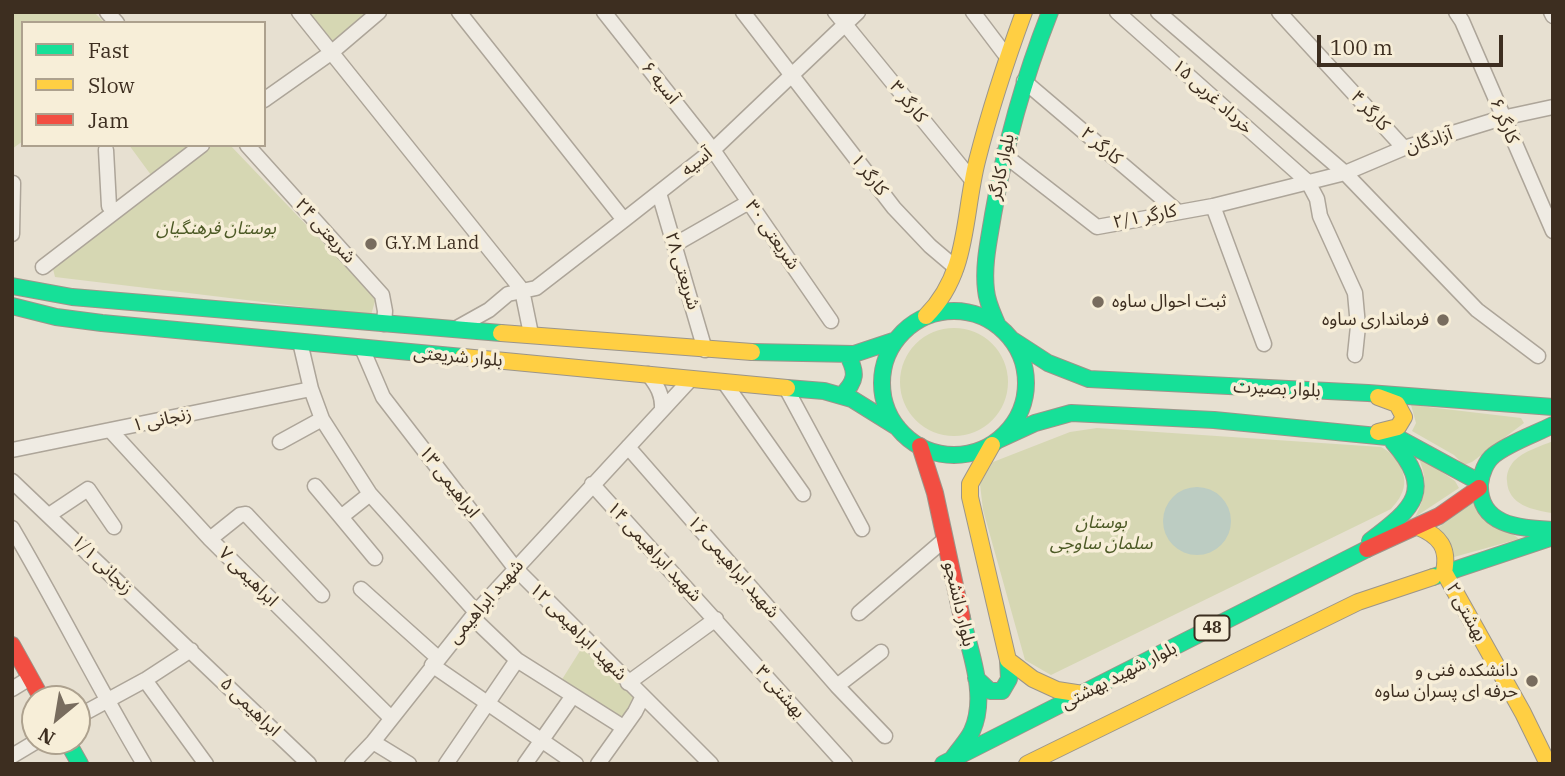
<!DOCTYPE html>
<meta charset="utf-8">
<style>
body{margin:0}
#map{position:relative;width:1565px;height:776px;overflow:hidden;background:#e7e0d1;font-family:"IBM Plex Serif",serif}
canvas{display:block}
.frame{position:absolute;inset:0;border:14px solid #3d2e20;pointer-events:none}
.legend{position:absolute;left:21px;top:21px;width:245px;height:126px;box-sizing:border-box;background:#f7eed8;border:2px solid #ada18e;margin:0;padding:9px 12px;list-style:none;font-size:21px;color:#3d2e20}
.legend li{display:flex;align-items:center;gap:14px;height:35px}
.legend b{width:35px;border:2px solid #ada18e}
.north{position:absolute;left:21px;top:685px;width:70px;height:70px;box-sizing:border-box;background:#f7eed8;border:2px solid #ada18e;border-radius:50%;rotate:210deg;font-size:19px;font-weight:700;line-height:28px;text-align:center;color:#3d2e20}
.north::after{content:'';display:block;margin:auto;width:24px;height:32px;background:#786c5e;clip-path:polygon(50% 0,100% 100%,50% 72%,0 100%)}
.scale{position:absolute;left:1317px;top:35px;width:186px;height:32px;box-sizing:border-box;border:4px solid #3d2e20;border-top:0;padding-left:9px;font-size:21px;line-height:24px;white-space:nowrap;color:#3d2e20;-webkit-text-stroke:5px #f7eed8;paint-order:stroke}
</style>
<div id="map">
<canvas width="1565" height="776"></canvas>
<div class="frame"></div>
<ul class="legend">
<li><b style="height:9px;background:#16e098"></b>Fast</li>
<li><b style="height:9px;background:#ffcf43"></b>Slow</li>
<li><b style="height:9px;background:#f24e42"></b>Jam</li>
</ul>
<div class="north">N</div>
<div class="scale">100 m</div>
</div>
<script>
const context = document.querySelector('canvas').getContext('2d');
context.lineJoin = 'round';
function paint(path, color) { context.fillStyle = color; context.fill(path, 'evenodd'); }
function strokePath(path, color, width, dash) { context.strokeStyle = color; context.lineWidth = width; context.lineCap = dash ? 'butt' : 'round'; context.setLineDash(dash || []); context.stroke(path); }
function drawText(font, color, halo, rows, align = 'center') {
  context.font = font + ' "IBM Plex Serif","Noto Sans Arabic",serif'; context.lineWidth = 7; context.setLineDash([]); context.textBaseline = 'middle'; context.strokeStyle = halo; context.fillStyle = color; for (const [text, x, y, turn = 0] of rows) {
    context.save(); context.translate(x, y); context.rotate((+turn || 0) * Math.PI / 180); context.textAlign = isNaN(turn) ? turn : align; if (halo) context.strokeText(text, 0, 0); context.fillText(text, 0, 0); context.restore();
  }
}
const green = new Path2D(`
 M12,12H94L105,23H23V141L12,149Z
 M308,12H370L333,43Z
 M129,145H192L151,175Z
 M212,145H230L376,298L371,315L55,277L53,269Z
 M900 382a54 54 0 1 1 108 0a54 54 0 1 1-108 0Z
 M1411,405L1521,418L1524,423L1472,462L1464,465L1454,455L1412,431L1416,423Z
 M1097,428L1381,447C1397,455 1411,477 1401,495C1399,500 1394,505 1391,509L1051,675L1025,660L983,510L980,484L993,462L1070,432Z
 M1553,441V513H1552C1533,510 1508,505 1507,481C1506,474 1509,467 1514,461C1524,451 1541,446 1553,441Z
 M1417,455L1455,481L1459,488L1415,517C1427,495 1428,477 1417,455Z
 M1473,502L1519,539L1454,557L1438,528Z
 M583,646L636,698L621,719L561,681Z`);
const water = new Path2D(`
 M1163 521a34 34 0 1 1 68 0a34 34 0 1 1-68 0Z`);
const street = new Path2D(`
 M107,12L117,23
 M299,12L522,290L531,334
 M459,12L624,220
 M604,12L713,150L831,321
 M743,12L894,208L930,246L956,268
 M835,12L972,180
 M973,12L1007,57
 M1117,12L1308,182L1317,199L1320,216L1355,293L1358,326L1355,355
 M1158,12L1345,173L1477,310L1538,356
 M1279,12L1404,148
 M1456,12L1462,21L1553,231
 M1551,12L1553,16
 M1024,81L1177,211
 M264,100L332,52L379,12
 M247,145L382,295L385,311L384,324
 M106,150L109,206L114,211
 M1003,154L1097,227L1213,206L1345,173L1404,148L1502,118L1553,107
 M659,193L705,350
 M1213,206L1264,344
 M12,234L13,183
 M674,245L749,202
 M43,267L202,145
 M455,329L489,310L508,294L536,288L624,220L713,150L858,12
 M300,342L311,389L322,419L370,494L476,612
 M362,348L383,397L515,568L711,764
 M648,374C657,385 663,395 662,410
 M724,382L803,494
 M786,388L862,529
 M110,430L210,539L391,718
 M280,442L322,419
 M628,447L837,686L885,736
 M12,450L311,389
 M12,481L309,764
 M592,484L845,764
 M315,486L341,517L370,494
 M49,515L88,489L114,527
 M341,517L375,558
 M12,528C58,606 98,687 144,764
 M210,539L240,515L246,514L322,595
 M361,589L438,658
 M859,613L944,540
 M472,617L517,660L623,727
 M432,665L576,764
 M145,680L206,764
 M628,683L716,619
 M837,686L881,652
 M12,689L30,678
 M77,717L145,680L191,650
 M373,742L409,764
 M12,756L37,741
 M352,764L373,742L476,612L690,380
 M446,764L517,660
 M525,764L572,697
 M598,764L635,712L643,696`);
const fast = new Path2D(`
 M12,286L72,297L501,333
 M12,306L56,317L102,323L463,357
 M882 383a72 72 0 1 1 144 0a72 72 0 1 1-144 0Z
 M998,326C993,314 987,303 986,290C983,265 989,240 993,215C1005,145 1024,78 1050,12
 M1011,339L1048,363L1089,379L1368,393L1553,407
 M752,352L854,354L896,340
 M787,388L824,391L852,399L897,427
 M841,396C857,381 857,372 847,354
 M1553,425C1535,434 1509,443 1494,455C1486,461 1481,474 1480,484C1478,527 1522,528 1553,530
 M998,440L1035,423L1071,413L1214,420L1398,438L1479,482
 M1370,541C1414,508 1435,490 1393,442
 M1433,577L1553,537
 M976,678L990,691H1002L1009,679L1008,660
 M67,741L80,764
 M953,758C959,749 968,740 972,731C988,696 970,652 962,618
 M943,764L1367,549`);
const slow = new Path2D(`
 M926,316C969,273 963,217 977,161C990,110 1006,61 1024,12
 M501,333L752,352
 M463,357L787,388
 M1378,397L1397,404L1404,417L1398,427L1378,432
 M992,445L970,484V497L1008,660L1033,679L1057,690L1083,694
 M1418,527C1440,536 1449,548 1444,572
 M1444,572L1523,713L1548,764
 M1027,764L1358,602L1433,577`);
const jam = new Path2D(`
 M920,446L935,493L962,618
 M1367,549L1439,516L1479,488
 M12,645L42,699`);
const markers = [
 [371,244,7,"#786c5e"],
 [1098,302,7,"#786c5e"],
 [1443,320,7,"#786c5e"],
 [1532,681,7,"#786c5e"]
];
const shields = [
 [1212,628,35]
];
const shieldNames = [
 ["48",1212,628]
];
const streetNames = [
 ["آسیه ۶",660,83,51],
 ["۱۵ خرداد غربی",1212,97,42],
 ["کارگر ۳",908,102,51],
 ["کارگر ۴",1370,111,47],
 ["کارگر ۶",1504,121,67],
 ["آزادگان",1429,141,-18],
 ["کارگر ۲",1101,146,40],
 ["آسیه",697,162,-39],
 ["بلوار کارگر",1002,167,-78],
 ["کارگر ۱",869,175,52],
 ["کارگر ۲/۱",1145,217,-11],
 ["شریعتی ۲۴",325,231,48],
 ["شریعتی ۳۰",772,235,55],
 ["شریعتی ۲۸",682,271,73],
 ["بلوار شریعتی",458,357,5],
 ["بلوار بصیرت",1277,389,3],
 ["زنجانی ۱",162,420,-12],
 ["ابراهیمی ۱۳",449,482,52],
 ["شهید ابراهیمی ۱۴",654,552,47],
 ["زنجانی ۱/۱",102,565,44],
 ["شهید ابراهیمی ۱۶",733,567,49],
 ["ابراهیمی ۷",248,577,45],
 ["شهید ابراهیمی",486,602,-49],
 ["بلوار دانشجو",959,604,77],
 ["بهشتی ۲",1466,612,61],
 ["شهید ابراهیمی ۱۲",578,632,45],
 ["بلوار شهید بهشتی",1119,676,-27],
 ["بهشتی ۳",780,692,48],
 ["ابراهیمی ۵",250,707,44]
];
const parkNames = [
 ["بوستان فرهنگیان",216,229],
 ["بوستان",1101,523],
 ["سلمان ساوجی",1101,544]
];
const poiNames = [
 ["G.Y.M Land",385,244],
 ["ثبت احوال ساوه",1112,302],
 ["فرمانداری ساوه",1429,320,"right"],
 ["دانشکده فنی و",1518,671,"right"],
 ["حرفه ای پسران ساوه",1518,692,"right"]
];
paint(green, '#d6d7b3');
paint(water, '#bcccc2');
strokePath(street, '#ada599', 17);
strokePath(fast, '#9c958a', 18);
strokePath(slow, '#9c958a', 18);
strokePath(jam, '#9c958a', 18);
strokePath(street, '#efebe3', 14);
strokePath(fast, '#16e098', 16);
strokePath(slow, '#ffcf43', 16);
strokePath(jam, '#f24e42', 16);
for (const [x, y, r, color] of markers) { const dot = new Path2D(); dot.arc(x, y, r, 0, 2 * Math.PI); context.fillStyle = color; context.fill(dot); strokePath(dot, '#f7eed8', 2.5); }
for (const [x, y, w] of shields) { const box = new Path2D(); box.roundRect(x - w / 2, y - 12.5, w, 25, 5); context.fillStyle = '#f7eed8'; context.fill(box); strokePath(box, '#3d2e20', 2); }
drawText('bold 16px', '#3d2e20', null, shieldNames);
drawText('18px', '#3d2e20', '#f7eed8', streetNames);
drawText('italic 18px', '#4d5a26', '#f7eed8', parkNames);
drawText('18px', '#3d2e20', '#f7eed8', poiNames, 'left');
</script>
